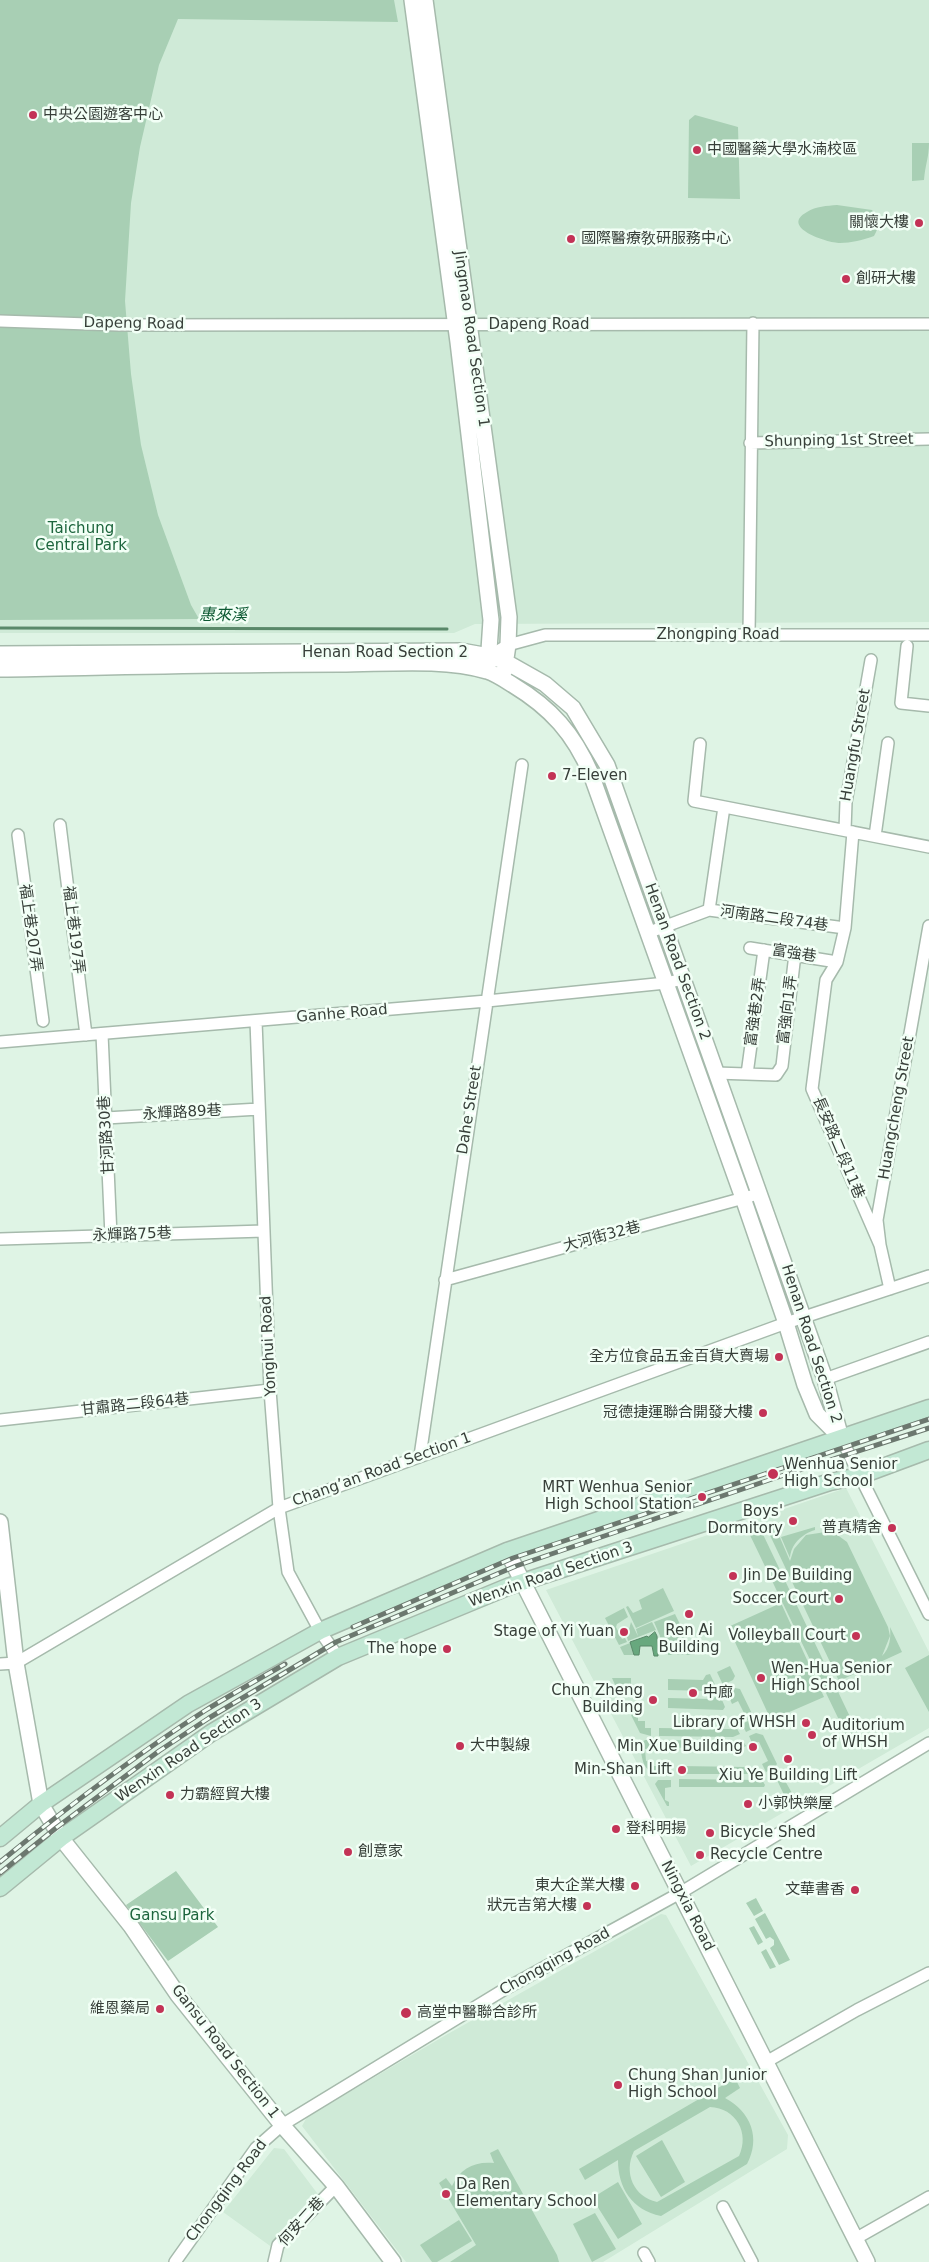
<!DOCTYPE html>
<meta charset="utf-8">
<style>
body{margin:0}
canvas{display:block;background:#dff4e5}
</style>
<canvas width="929" height="2262"></canvas>
<script>
const context = document.querySelector('canvas').getContext('2d');
context.lineJoin = 'round';
function paint(path, color) { context.fillStyle = color; context.fill(path, 'evenodd'); }
function strokePath(path, color, width, dash) { context.strokeStyle = color; context.lineWidth = width; context.lineCap = dash ? 'butt' : 'round'; context.setLineDash(dash || []); context.stroke(path); }
function drawText(font, color, halo, rows, align = 'center') {
  context.font = font + ' "DejaVu Sans","Noto Sans TC",sans-serif'; context.lineWidth = 5; context.setLineDash([]); context.textBaseline = 'middle'; context.strokeStyle = halo; context.fillStyle = color; for (const [text, x, y, turn = 0] of rows) {
    context.save(); context.translate(x, y); context.rotate((+turn || 0) * Math.PI / 180); context.textAlign = isNaN(turn) ? turn : align; if (halo) context.strokeText(text, 0, 0); context.fillText(text, 0, 0); context.restore();
  }
}
const built = new Path2D(`
 M0,0H929V622L475,624L454,633H0Z
 M846,1488L929,1652V1728L691,1866L546,1590Z
 M661,1914L666,1915L788,2135L787,2149L603,2262H406L302,2126L307,2117L446,2035Z
 M274,2148L284,2149L320,2197L273,2248L223,2212Z`);
const green = new Path2D(`
 M0,0H394L398,22L178,19L159,65L140,147L131,203L125,301L131,374L141,445L158,515L191,605L199,619L0,620Z
 M695,115L738,127L740,199L688,198L689,120Z
 M912,143H929C929,157 925,166 924,180L912,181Z
 M837,205L872,210C880,220 880,225 874,236C863,240 851,243 840,243C827,243 779,227 807,212C816,206 827,206 837,205Z
 M759,1526L863,1744L853,1749L748,1531Z
 M775,1526L790,1561L794,1549L806,1535L832,1531L847,1542L888,1627L890,1636L882,1656C890,1648 891,1638 890,1627L902,1652L839,1681L767,1529Z
 M815,1527V1530C802,1534 791,1544 790,1558L781,1537Z
 M663,1588L674,1611L636,1628L626,1607L628,1606L633,1613L642,1609L639,1600Z
 M781,1603L824,1697L771,1720L728,1627Z
 M624,1608L628,1617L617,1624L616,1627L622,1639L625,1638L627,1642L619,1645L605,1618Z
 M675,1614L695,1655H668V1647H660V1636L654,1622Z
 M631,1622L638,1636L636,1629L652,1622L656,1630L628,1641L627,1637Z
 M630,1643L634,1655H624L620,1647Z
 M929,1655V1712L905,1668Z
 M730,1666L735,1676L733,1680L723,1685L717,1672Z
 M710,1674L717,1689L710,1691L668,1690V1679L703,1680L706,1675Z
 M612,1678H631V1689H617Z
 M735,1688L740,1689L756,1722L754,1728L746,1732L742,1724L748,1721L738,1701L732,1704L727,1692Z
 M720,1695L725,1707L723,1710L668,1708V1698L712,1699Z
 M629,1711H638V1721H645V1728H651V1736L640,1733Z
 M736,1727L740,1734L733,1737L659,1736V1728L730,1729Z
 M756,1733L763,1735L777,1764L774,1768L766,1772L762,1764L768,1761L759,1742L752,1743L749,1736Z
 M742,1739L746,1746L744,1747L659,1748V1740L738,1741Z
 M645,1740H652V1748L645,1749L646,1761L652,1762V1766H671V1774C646,1774 643,1770 640,1744Z
 M679,1766L745,1767L748,1770L756,1768L759,1774H684L685,1769H679Z
 M779,1770L793,1795L786,1799L777,1780L771,1782L768,1775Z
 M761,1778L765,1785L764,1787H679V1779L759,1780Z
 M658,1780H671V1787L665,1788V1800L669,1802V1806H667L655,1784Z
 M176,1871L218,1927L168,1961L126,1905Z
 M756,1898L763,1911L754,1916L746,1903Z
 M765,1913L790,1960L779,1965L770,1948L774,1945V1940L770,1937L766,1939L755,1919Z
 M754,1926L763,1942L758,1945L749,1928Z
 M766,1949L776,1967L770,1969L761,1952Z
 M735,2078L740,2088L725,2098C751,2112 761,2138 747,2164L661,2216C632,2210 618,2188 618,2160L585,2180L579,2169ZM710,2107C736,2108 750,2133 739,2156L657,2202C634,2197 623,2173 634,2151Z
 M662,2140L685,2182L661,2197L636,2156Z
 M498,2149L557,2255L559,2262H450L476,2245L439,2183L446,2178L452,2186C460,2168 475,2161 494,2163L490,2153Z
 M618,2182L642,2224L618,2239L592,2198Z
 M595,2213L616,2249L592,2262L573,2224Z
 M459,2220L472,2241L437,2262H432L420,2245Z`);
const water = new Path2D(`
 M655,1632L657,1636L658,1656H654L652,1646H640L639,1655H634L630,1642L647,1636L648,1637Z`);
const stream = new Path2D(`
 M0,628L447,629`);
const minor = new Path2D(`
 M0,321L118,325L929,324
 M750,443L929,439
 M749,634L753,323
 M907,646L901,703L929,706
 M489,656L508,645L545,635H929
 M700,744L694,801L929,847
 M60,825L86,1035
 M845,830L846,802L871,660
 M853,832L845,928L837,962L826,980L812,1089L880,1245
 M18,835L43,1021
 M875,836L888,743
 M709,910L724,807
 M647,933L709,910L845,928
 M750,948L837,962
 M256,1021L270,1390L279,1508L288,1572L320,1631L338,1657
 M102,1034L111,1236
 M0,1042L487,1001L666,983L683,979
 M716,1073L776,1075L782,1066L795,954
 M747,1074L764,950
 M106,1118L259,1109
 M0,1239L264,1231
 M445,1280L751,1196
 M890,1289L880,1245L877,1220L929,926
 M825,1379L929,1342
 M0,1420L270,1390
 M841,1438L929,1614
 M420,1456L522,765
 M0,1664L16,1663L279,1508L786,1323L929,1276
 M766,2062L857,2010L929,1973
 M723,2207L752,2262
 M855,2239L929,2197
 M644,2253L649,2262
 M175,2262L256,2148L282,2125L505,1989L680,1893L929,1743
 M274,2262L278,2245L336,2186`);
const tertiary = new Path2D(`
 M412,0L458,342L491,620L488,665
 M425,0L509,617L508,645L504,672
 M0,654L461,651L489,656L506,662L545,684L573,708L607,765L825,1379L841,1438
 M0,669C113,667 227,664 340,664C386,664 442,658 487,671C496,674 505,680 513,685C551,708 574,734 591,774L743,1198L786,1323L805,1385L817,1414L841,1438
 M0,1522L16,1663L41,1804L61,1838L131,1926L178,1995L282,2125L336,2186L393,2262
 M507,1551L867,2262`);
const secondary = new Path2D(`
 M0,1838L41,1804L188,1704L320,1631L507,1551L929,1408
 M0,1888L61,1838L211,1733L338,1657L510,1586L830,1482L859,1476L929,1450`);
const rail = new Path2D(`
 M353,1627L513,1558L929,1419
 M0,1862C66,1808 134,1756 206,1710C232,1694 259,1679 285,1664
 M0,1873L56,1828L159,1751L209,1718L336,1642L516,1566L775,1478L929,1428`);
const markers = [
 [33,115,5,"#c33356"],
 [697,150,5,"#c33356"],
 [919,223,5,"#c33356"],
 [571,239,5,"#c33356"],
 [846,279,5,"#c33356"],
 [552,776,5,"#c33356"],
 [779,1357,5,"#c33356"],
 [763,1413,5,"#c33356"],
 [773,1474,6,"#c33356"],
 [702,1497,5,"#c33356"],
 [793,1521,5,"#c33356"],
 [892,1528,5,"#c33356"],
 [733,1576,5,"#c33356"],
 [839,1599,5,"#c33356"],
 [689,1614,5,"#c33356"],
 [624,1632,5,"#c33356"],
 [856,1636,5,"#c33356"],
 [447,1649,5,"#c33356"],
 [761,1678,5,"#c33356"],
 [693,1693,5,"#c33356"],
 [653,1700,5,"#c33356"],
 [806,1723,5,"#c33356"],
 [812,1735,5,"#c33356"],
 [460,1746,5,"#c33356"],
 [753,1747,5,"#c33356"],
 [788,1759,5,"#c33356"],
 [682,1770,5,"#c33356"],
 [170,1795,5,"#c33356"],
 [748,1804,5,"#c33356"],
 [616,1829,5,"#c33356"],
 [710,1833,5,"#c33356"],
 [348,1852,5,"#c33356"],
 [700,1855,5,"#c33356"],
 [635,1886,5,"#c33356"],
 [855,1890,5,"#c33356"],
 [587,1906,5,"#c33356"],
 [160,2009,5,"#c33356"],
 [406,2013,6,"#c33356"],
 [618,2085,5,"#c33356"],
 [446,2194,5,"#c33356"]
];
const poiNames = [
 ["中央公園遊客中心",43,115],
 ["中國醫藥大學水湳校區",707,150],
 ["關懷大樓",909,223,"right"],
 ["國際醫療敎研服務中心",581,239],
 ["創研大樓",856,279],
 ["7-Eleven",562,776],
 ["全方位食品五金百貨大賣場",769,1357,"right"],
 ["冠德捷運聯合開發大樓",753,1413,"right"],
 ["Wenhua Senior",784,1465],
 ["High School",784,1482],
 ["MRT Wenhua Senior",692,1488,"right"],
 ["High School Station",692,1505,"right"],
 ["Boys'",783,1512,"right"],
 ["Dormitory",783,1529,"right"],
 ["普真精舍",882,1528,"right"],
 ["Jin De Building",743,1576],
 ["Soccer Court",829,1599,"right"],
 ["Ren Ai",689,1631,"center"],
 ["Building",689,1648,"center"],
 ["Stage of Yi Yuan",614,1632,"right"],
 ["Volleyball Court",846,1636,"right"],
 ["The hope",437,1649,"right"],
 ["Wen-Hua Senior",771,1669],
 ["High School",771,1686],
 ["Chun Zheng",643,1691,"right"],
 ["Building",643,1708,"right"],
 ["中廊",703,1693],
 ["Library of WHSH",796,1723,"right"],
 ["Auditorium",822,1726],
 ["of WHSH",822,1743],
 ["大中製線",470,1746],
 ["Min Xue Building",743,1747,"right"],
 ["Min-Shan Lift",672,1770,"right"],
 ["Xiu Ye Building Lift",788,1776,"center"],
 ["力霸經貿大樓",180,1795],
 ["小郭快樂屋",758,1804],
 ["登科明揚",626,1829],
 ["Bicycle Shed",720,1833],
 ["創意家",358,1852],
 ["Recycle Centre",710,1855],
 ["東大企業大樓",625,1886,"right"],
 ["文華書香",845,1890,"right"],
 ["狀元吉第大樓",577,1906,"right"],
 ["維恩藥局",150,2009,"right"],
 ["高堂中醫聯合診所",417,2013],
 ["Chung Shan Junior",628,2076],
 ["High School",628,2093],
 ["Da Ren",456,2185],
 ["Elementary School",456,2202]
];
const streetNames = [
 ["Dapeng Road",134,324,1],
 ["Dapeng Road",539,325],
 ["Jingmao Road Section 1",471,339,82],
 ["Shunping 1st Street",839,441,-1],
 ["Zhongping Road",718,635],
 ["Henan Road Section 2",385,653],
 ["Huangfu Street",856,745,-80],
 ["河南路二段74巷",774,919,8],
 ["福上巷207弄",30,928,82],
 ["福上巷197弄",73,930,83],
 ["富強巷",794,954,9],
 ["Henan Road Section 2",677,962,70],
 ["富強向1弄",788,1010,-83],
 ["富強巷2弄",756,1012,-82],
 ["Ganhe Road",342,1014,-5],
 ["Huangcheng Street",897,1108,-80],
 ["Dahe Street",470,1110,-81],
 ["永輝路89巷",182,1113,-3],
 ["甘河路30巷",107,1135,-93],
 ["長安路二段11巷",838,1148,67],
 ["永輝路75巷",132,1235,-2],
 ["大河街32巷",602,1237,-15],
 ["Henan Road Section 2",811,1344,72],
 ["Yonghui Road",269,1346,-93],
 ["甘肅路二段64巷",135,1405,-6],
 ["Chang’an Road Section 1",382,1470,-20],
 ["Wenxin Road Section 3",551,1575,-19],
 ["Wenxin Road Section 3",189,1751,-34],
 ["Ningxia Road",687,1906,63],
 ["Chongqing Road",555,1962,-29],
 ["Gansu Road Section 1",225,2052,52],
 ["Chongqing Road",227,2191,-53],
 ["何安二巷",302,2222,-48]
];
const parkNames = [
 ["Taichung",81,529],
 ["Central Park",81,546],
 ["Gansu Park",172,1916]
];
const waterNames = [
 ["惠來溪",223,616]
];
paint(built, '#cfead7');
paint(green, '#a8cfb4');
paint(water, '#68a87e');
strokePath(water, '#598869', 1);
strokePath(stream, '#598869', 3);
strokePath(minor, '#a6baac', 14);
strokePath(tertiary, '#a6baac', 18);
strokePath(secondary, '#a6baac', 19);
strokePath(minor, '#fff', 11);
strokePath(tertiary, '#fff', 15);
strokePath(secondary, '#c2e8d4', 16);
strokePath(rail, '#6c786f', 5);
strokePath(rail, '#f2fff6', 3, [9]);
for (const [x, y, r, color] of markers) { const dot = new Path2D(); dot.arc(x, y, r, 0, 2 * Math.PI); context.fillStyle = color; context.fill(dot); strokePath(dot, '#f2fff6', 2); }
drawText('15px', '#373f39', '#f2fff6', poiNames, 'left');
drawText('15px', '#373f39', '#f2fff6', streetNames);
drawText('15px', '#1d653d', '#f2fff6', parkNames);
drawText('italic 16px', '#0c5932', '#f2fff6', waterNames);
</script>
